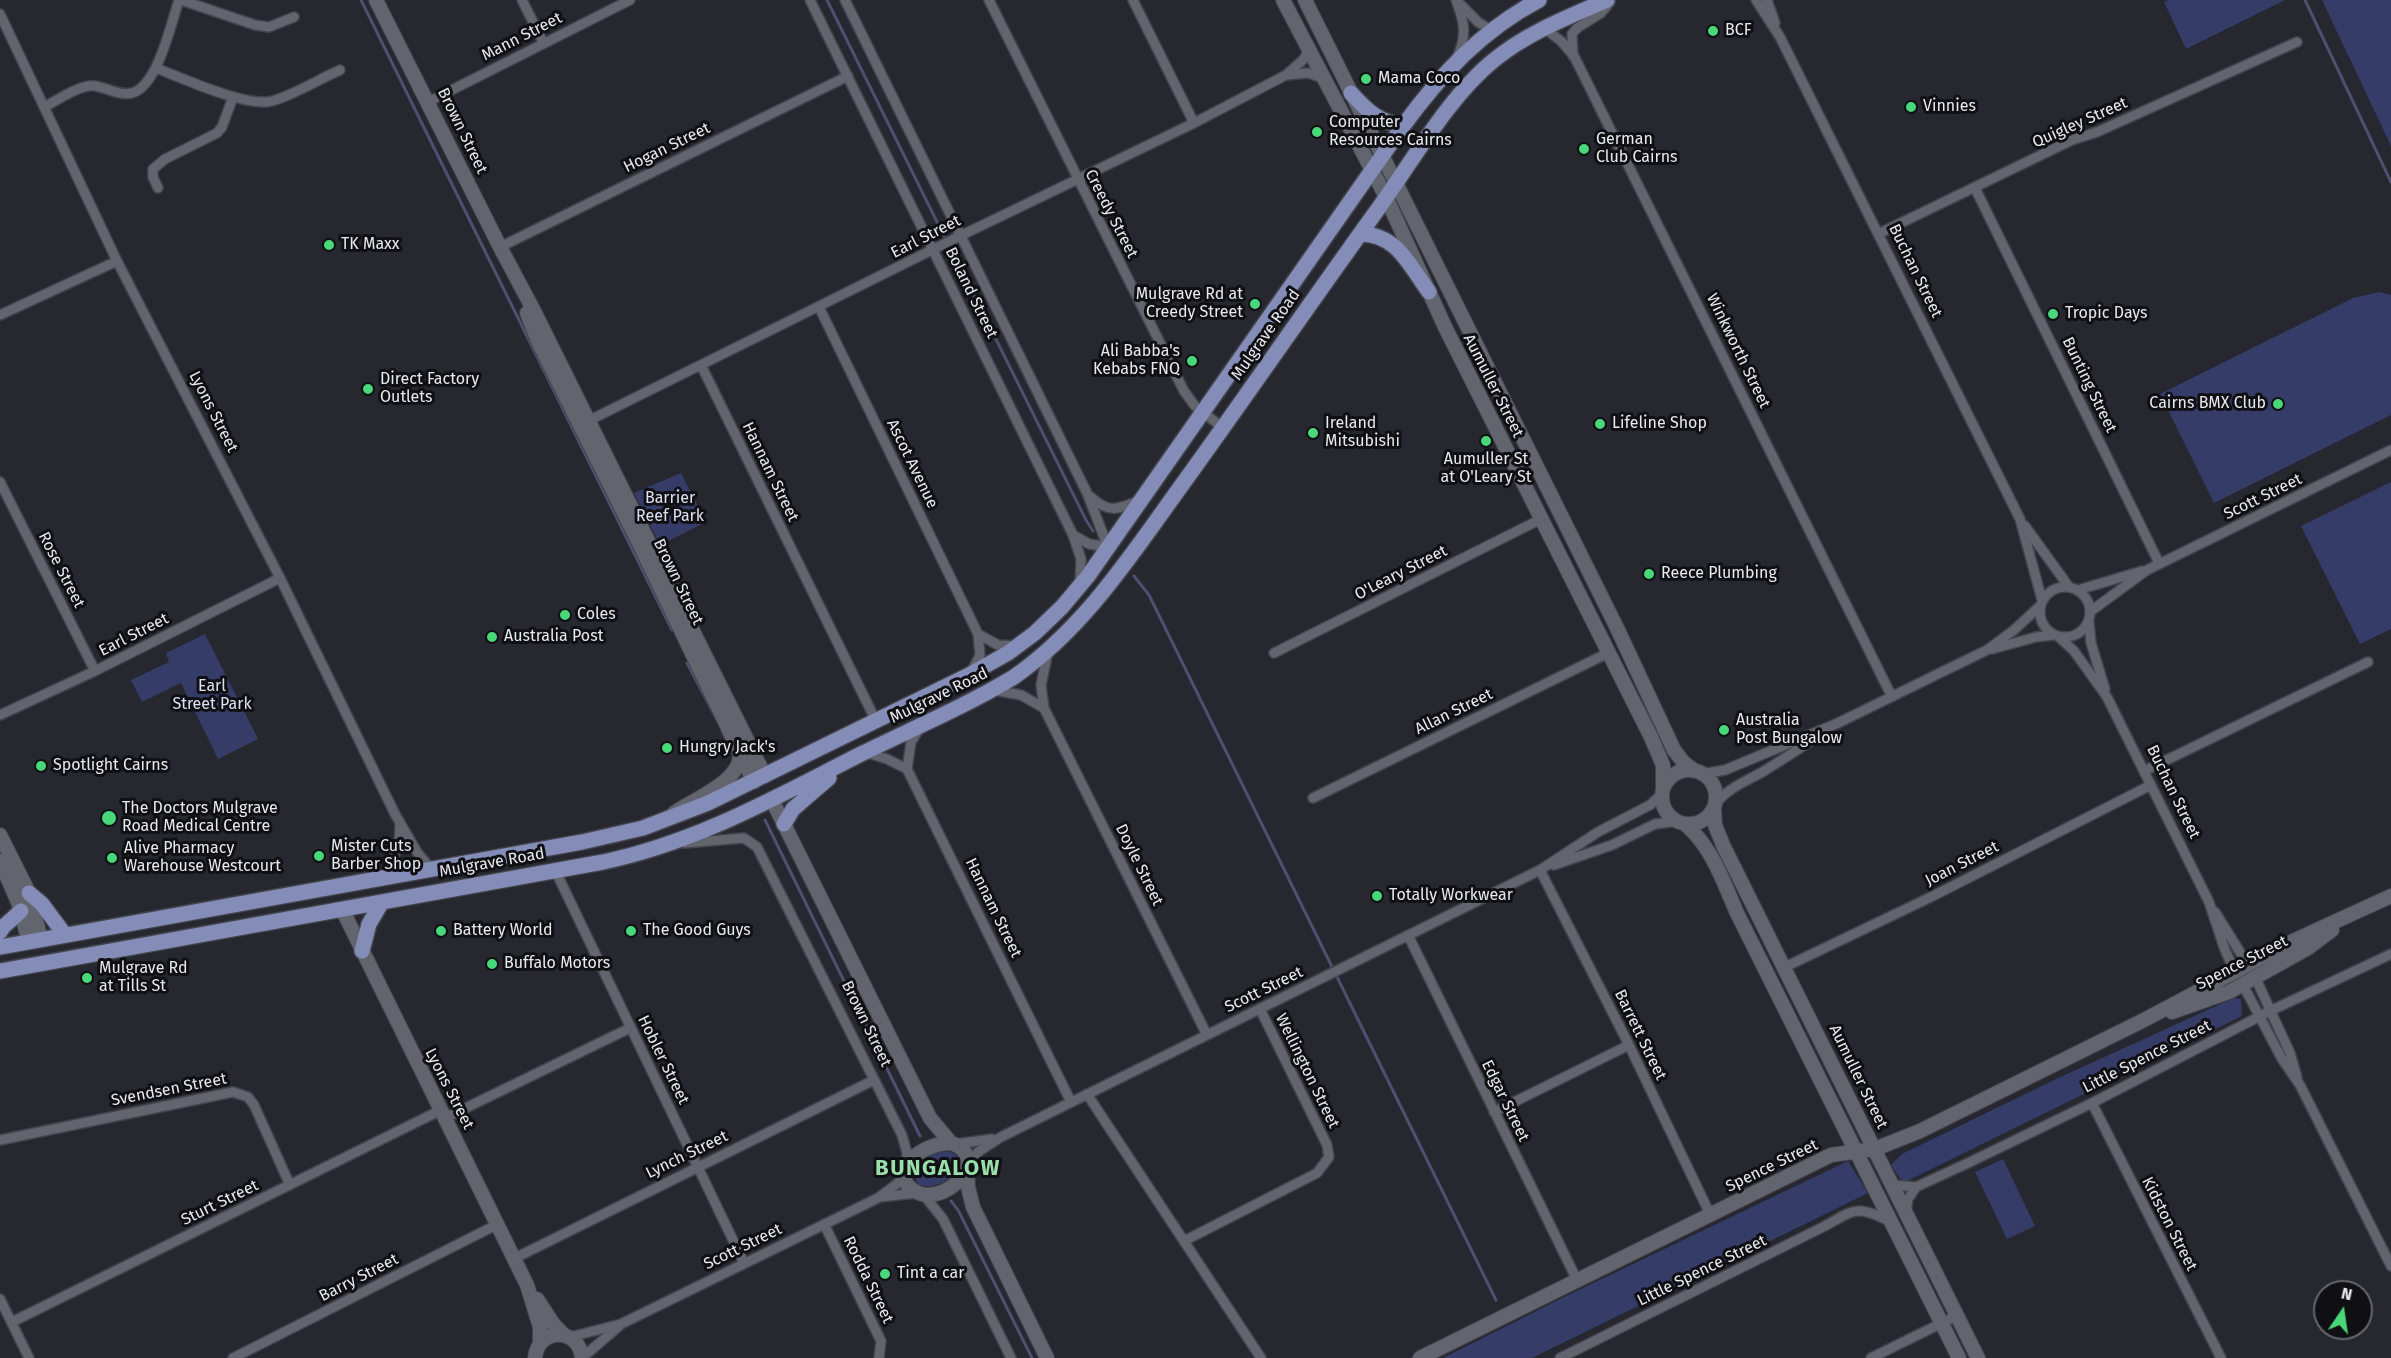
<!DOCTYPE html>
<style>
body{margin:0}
#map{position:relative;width:2391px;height:1358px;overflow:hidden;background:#26272f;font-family:"Fira Sans",sans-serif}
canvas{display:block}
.north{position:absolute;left:2313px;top:1280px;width:60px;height:60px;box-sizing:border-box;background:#101014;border:2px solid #66676b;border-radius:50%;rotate:13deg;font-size:16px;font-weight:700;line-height:24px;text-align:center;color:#e8e9ee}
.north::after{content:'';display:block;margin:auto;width:21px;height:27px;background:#48d779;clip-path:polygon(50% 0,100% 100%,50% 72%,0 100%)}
</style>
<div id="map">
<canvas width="2391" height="1358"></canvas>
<div class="north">N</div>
</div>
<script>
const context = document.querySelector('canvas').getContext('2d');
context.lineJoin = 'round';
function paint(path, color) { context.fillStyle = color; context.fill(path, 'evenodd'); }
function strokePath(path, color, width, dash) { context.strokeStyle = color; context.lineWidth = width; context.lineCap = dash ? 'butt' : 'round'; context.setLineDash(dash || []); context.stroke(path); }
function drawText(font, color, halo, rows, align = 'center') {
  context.font = font + ' "Fira Sans",sans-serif'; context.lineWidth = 6; context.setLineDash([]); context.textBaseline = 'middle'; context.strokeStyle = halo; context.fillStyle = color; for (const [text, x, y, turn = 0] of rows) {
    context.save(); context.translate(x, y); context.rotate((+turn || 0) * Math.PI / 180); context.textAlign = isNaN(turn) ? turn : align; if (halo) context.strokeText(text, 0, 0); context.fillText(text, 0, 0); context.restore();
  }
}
const green = new Path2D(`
 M2168,0H2285L2186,49L2164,2Z
 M2322,0H2391V146Z
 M2379,292L2391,295V415L2214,503L2160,394L2353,298Z
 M681,473L706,522L660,545L634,493Z
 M2391,482V629L2360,644L2301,526Z
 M205,634L258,739L218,759L181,683L142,702L131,680L169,662L166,653Z
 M2234,998L2241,999L2242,1016L1903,1183L1891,1165L1902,1154L2056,1079Z
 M948,1151C979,1159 942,1195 918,1184L913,1173C919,1157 932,1152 948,1151Z
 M2003,1159L2035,1226L2007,1239L1975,1172Z
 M1848,1161L1868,1193L1532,1358H1443L1562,1298Z`);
const stream = new Path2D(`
 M361,0L672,630
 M827,0L944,236
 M2305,0L2391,182
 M954,255L1086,520L1093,531
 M1134,576L1149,595L1496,1300
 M687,663L718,722
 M722,731L732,753
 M765,820L920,1136
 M951,1201L958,1210L1032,1358`);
const street = new Path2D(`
 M181,0L255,25L269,27L294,17
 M522,0L543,42
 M810,0L1073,535L1081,559L1080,583
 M845,0L1087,493L1108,547L1089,544L1073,535
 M989,0L1184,391L1195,406L1223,428
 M1133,0L1194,123
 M1456,0C1465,23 1467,35 1457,58
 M1756,0L1780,37L2020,519L2042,600
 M1767,0L1775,23
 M1460,4L1478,22L1491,30
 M0,14L117,261L280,578L395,814L417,852L431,869
 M1544,28L1561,41L1574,56L1892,697
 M1573,56L1572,34L1577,28L1601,13L1610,2
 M156,68C182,78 247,108 272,101C294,95 319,79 340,70
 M1286,75L1308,73L1323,78
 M428,102L630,0
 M44,107C58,100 80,84 95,86C108,88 119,96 132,93C158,86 171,23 179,0
 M158,188L153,177V169L165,159L217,133L222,127L233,97
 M1975,188L2159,563
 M1878,234L2072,140L2097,132L2297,42
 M500,247L848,76
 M819,307L978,634L980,655L972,671
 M0,315L117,261
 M701,365L876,721
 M584,423L960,236L1194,123L1286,75L1304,59L1308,51
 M0,482L95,671
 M1091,497C1108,513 1117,510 1138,501
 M2025,526L2069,587
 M2040 612a25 25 0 1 1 50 0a25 25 0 1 1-50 0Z
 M2078,590L2142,571
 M2091,611L2147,570L2391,450
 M2089,622L2091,643L2105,689
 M978,634L998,645L1017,646
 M2059,637L2074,651L2107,697L2209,902L2225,950L2235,972
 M1992,649L2036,637L2054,635
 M1048,652L1041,685L1044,708L1207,1035
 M1274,653L1541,519
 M993,690L1021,695L1044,708
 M0,715L95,671L280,578
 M865,752L887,759L907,769L1071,1102
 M907,769L911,742L919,729
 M2144,771L2368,662
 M1702,774L1725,770L1838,723L1946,670L1987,650L2014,630L2040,606
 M1313,798L1608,653
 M1714,806C1727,788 1745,782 1764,771C1784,759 1803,746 1823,733
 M685,843L744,838L757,847L902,1135L907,1153L906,1166
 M1554,865L1612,845L1655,824L1679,821
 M555,870L744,1263
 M1540,870L1629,1045L1710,1214
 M386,878L399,843L400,823
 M2215,912L2248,965
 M1408,935L1577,1280
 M1785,967L1933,896L2151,785
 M2255,977L2290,1053L2297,1077
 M2243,985L2282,1059L2300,1085L2391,1266
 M1087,1094L1261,1358
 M2092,1103L2221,1358
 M1494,1112L1629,1045
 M445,1118L630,1028
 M0,1140L233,1092L248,1097L254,1105L290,1185
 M956,1144L992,1139
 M968,1165L978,1152L1001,1137L1540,870L1598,832L1650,805L1663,793
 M1892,1185L1916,1187L1968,1163L2092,1103L2270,1011L2391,954
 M923,1194L943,1219L1011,1358
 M880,1197L917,1193
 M1906,1212L1908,1199L1916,1187
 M824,1224L881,1341L879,1358
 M1184,1241L1317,1173L1329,1157L1327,1145L1260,1009
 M515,1258L874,1080
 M0,1299L29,1358
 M12,1322L441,1110
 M570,1337L621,1324L878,1198L898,1183L904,1173
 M233,1358L498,1224
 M582,1358L619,1326
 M1560,1358L1821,1228C1854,1211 1854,1203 1891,1222
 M1871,1358L1956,1316`);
const secondary = new Path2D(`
 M376,0L500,247L534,311L765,776
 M1283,0L1386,197L1445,327L1651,737L1663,765V790
 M1305,0L1617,628L1674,750L1684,763L1695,771
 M527,313L538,341L639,543L754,782
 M1662 797a27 27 0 1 1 54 0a27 27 0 1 1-54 0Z
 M772,800L930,1118L951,1143
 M1714,809L1715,825L1723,845L1978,1358
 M674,813C694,799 739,782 740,756
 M1685,824C1712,847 1723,881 1737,913L1959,1358
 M0,835L29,893L41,940
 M0,861L18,902L29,942
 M342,909L527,1285L540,1327V1342
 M2172,1012L2229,992L2308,948L2332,930
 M951,1143C994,1157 943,1211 913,1190C885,1170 926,1142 951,1143Z
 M967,1168L968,1187L973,1207L1047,1358
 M537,1299L554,1325L564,1335
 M535,1358C538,1327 579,1327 582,1358
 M1420,1358L1831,1155L1875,1149L1920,1131L2144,1020L2295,940L2391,896`);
const primary = new Path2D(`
 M1351,93C1367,111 1379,122 1403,126
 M1360,234C1397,234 1409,265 1429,292
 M784,824L793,809L829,778
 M29,893L42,904L65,935
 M0,932L3,927L21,911
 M0,947L582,842L643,828L708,803L969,675L1008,653L1035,633L1062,607L1088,576L1403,126C1441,74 1482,30 1539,0
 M362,951L369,924L382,902
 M0,971L603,862C698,842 778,796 863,753C914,728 966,706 1014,677C1084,628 1130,557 1179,489C1245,398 1308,306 1373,216C1409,167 1447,98 1494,60C1527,33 1568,17 1607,0`);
const markers = [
 [1713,31,6,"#48d779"],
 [1366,79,6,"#48d779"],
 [1911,107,6,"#48d779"],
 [1317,132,6,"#48d779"],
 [1584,149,6,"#48d779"],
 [329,245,6,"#48d779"],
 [1255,304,6,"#48d779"],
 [2053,314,6,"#48d779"],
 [1192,361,6,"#48d779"],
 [368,389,6,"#48d779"],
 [2278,404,6,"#48d779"],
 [1600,424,6,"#48d779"],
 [1313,433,6,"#48d779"],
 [1486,441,6,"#48d779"],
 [1649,574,6,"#48d779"],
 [565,615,6,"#48d779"],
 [492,637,6,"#48d779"],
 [1724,730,6,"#48d779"],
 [667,748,6,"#48d779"],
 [41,766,6,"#48d779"],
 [109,818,8,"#48d779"],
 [319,856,6,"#48d779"],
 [112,858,6,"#48d779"],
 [1377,896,6,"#48d779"],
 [441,931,6,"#48d779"],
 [631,931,6,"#48d779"],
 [492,964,6,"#48d779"],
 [87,978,6,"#48d779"],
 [885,1274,6,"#48d779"]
];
const poiNames = [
 ["BCF",1725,31],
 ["Mama Coco",1378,79],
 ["Vinnies",1923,107],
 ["Computer",1329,123],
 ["Resources Cairns",1329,141],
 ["German",1596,140],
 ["Club Cairns",1596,158],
 ["TK Maxx",341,245],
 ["Mulgrave Rd at",1243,295,"right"],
 ["Creedy Street",1243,313,"right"],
 ["Tropic Days",2065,314],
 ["Ali Babba's",1180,352,"right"],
 ["Kebabs FNQ",1180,370,"right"],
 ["Direct Factory",380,380],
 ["Outlets",380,398],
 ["Cairns BMX Club",2266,404,"right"],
 ["Ireland",1325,424],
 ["Mitsubishi",1325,442],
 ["Lifeline Shop",1612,424],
 ["Aumuller St",1486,460,"center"],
 ["at O'Leary St",1486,478,"center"],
 ["Reece Plumbing",1661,574],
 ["Coles",577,615],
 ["Australia Post",504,637],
 ["Australia",1736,721],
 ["Post Bungalow",1736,739],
 ["Hungry Jack's",679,748],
 ["Spotlight Cairns",53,766],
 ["The Doctors Mulgrave",122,809],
 ["Road Medical Centre",122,827],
 ["Mister Cuts",331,847],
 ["Barber Shop",331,865],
 ["Alive Pharmacy",124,849],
 ["Warehouse Westcourt",124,867],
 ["Totally Workwear",1389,896],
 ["Battery World",453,931],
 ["The Good Guys",643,931],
 ["Buffalo Motors",504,964],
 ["Mulgrave Rd",99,969],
 ["at Tills St",99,987],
 ["Tint a car",897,1274]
];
const streetNames = [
 ["Mann Street",522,37,-27],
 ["Quigley Street",2080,123,-24],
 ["Brown Street",462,131,64],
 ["Hogan Street",667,148,-26],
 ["Creedy Street",1111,214,63],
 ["Earl Street",926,237,-27],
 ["Buchan Street",1915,271,64],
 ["Boland Street",971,293,64],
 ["Mulgrave Road",1266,335,-55],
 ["Winkworth Street",1738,351,64],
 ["Bunting Street",2089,385,64],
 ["Aumuller Street",1493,386,63],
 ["Lyons Street",213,412,63],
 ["Ascot Avenue",912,464,64],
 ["Hannam Street",770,472,64],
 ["Scott Street",2263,497,-26],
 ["Rose Street",61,570,63],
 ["O'Leary Street",1401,573,-27],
 ["Brown Street",678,582,64],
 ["Earl Street",134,635,-27],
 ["Mulgrave Road",939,696,-26],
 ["Allan Street",1454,712,-26],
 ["Buchan Street",2173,792,64],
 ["Mulgrave Road",492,863,-10],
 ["Joan Street",1962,864,-27],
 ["Doyle Street",1139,865,64],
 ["Hannam Street",993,908,64],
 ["Spence Street",2242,963,-27],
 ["Scott Street",1264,990,-26],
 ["Brown Street",866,1024,64],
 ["Barrett Street",1640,1035,64],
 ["Little Spence Street",2147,1057,-27],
 ["Hobler Street",663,1060,64],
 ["Wellington Street",1307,1071,64],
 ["Aumuller Street",1858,1077,64],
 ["Lyons Street",449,1089,63],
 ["Svendsen Street",169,1090,-11],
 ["Edgar Street",1505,1101,64],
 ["Lynch Street",687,1155,-26],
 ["Spence Street",1772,1166,-26],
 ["Sturt Street",220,1203,-26],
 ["Kidston Street",2169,1224,63],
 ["Scott Street",743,1247,-26],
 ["Little Spence Street",1702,1271,-26],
 ["Barry Street",359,1278,-27],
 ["Rodda Street",868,1280,64]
];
const parkNames = [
 ["Barrier",670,499],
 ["Reef Park",670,517],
 ["Earl",212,687],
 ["Street Park",212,705]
];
const districtNames = [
 ["BUNGALOW",938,1169]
];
paint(green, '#363c68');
strokePath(stream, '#4f4f71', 3);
strokePath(street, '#43444b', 12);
strokePath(secondary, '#43444b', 16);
strokePath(primary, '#43444b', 18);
strokePath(street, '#63656e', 9);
strokePath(secondary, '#63656e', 14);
strokePath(primary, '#848cb8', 15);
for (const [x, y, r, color] of markers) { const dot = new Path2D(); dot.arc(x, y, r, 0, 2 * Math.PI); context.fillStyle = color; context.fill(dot); strokePath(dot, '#101014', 2); }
drawText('16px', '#e8e9ee', '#101014', poiNames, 'left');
drawText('16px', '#e8e9ee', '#101014', streetNames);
drawText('16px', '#dde0f1', '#101014', parkNames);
context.letterSpacing = '1.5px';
drawText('bold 22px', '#9adeaa', '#101014', districtNames);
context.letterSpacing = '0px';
</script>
